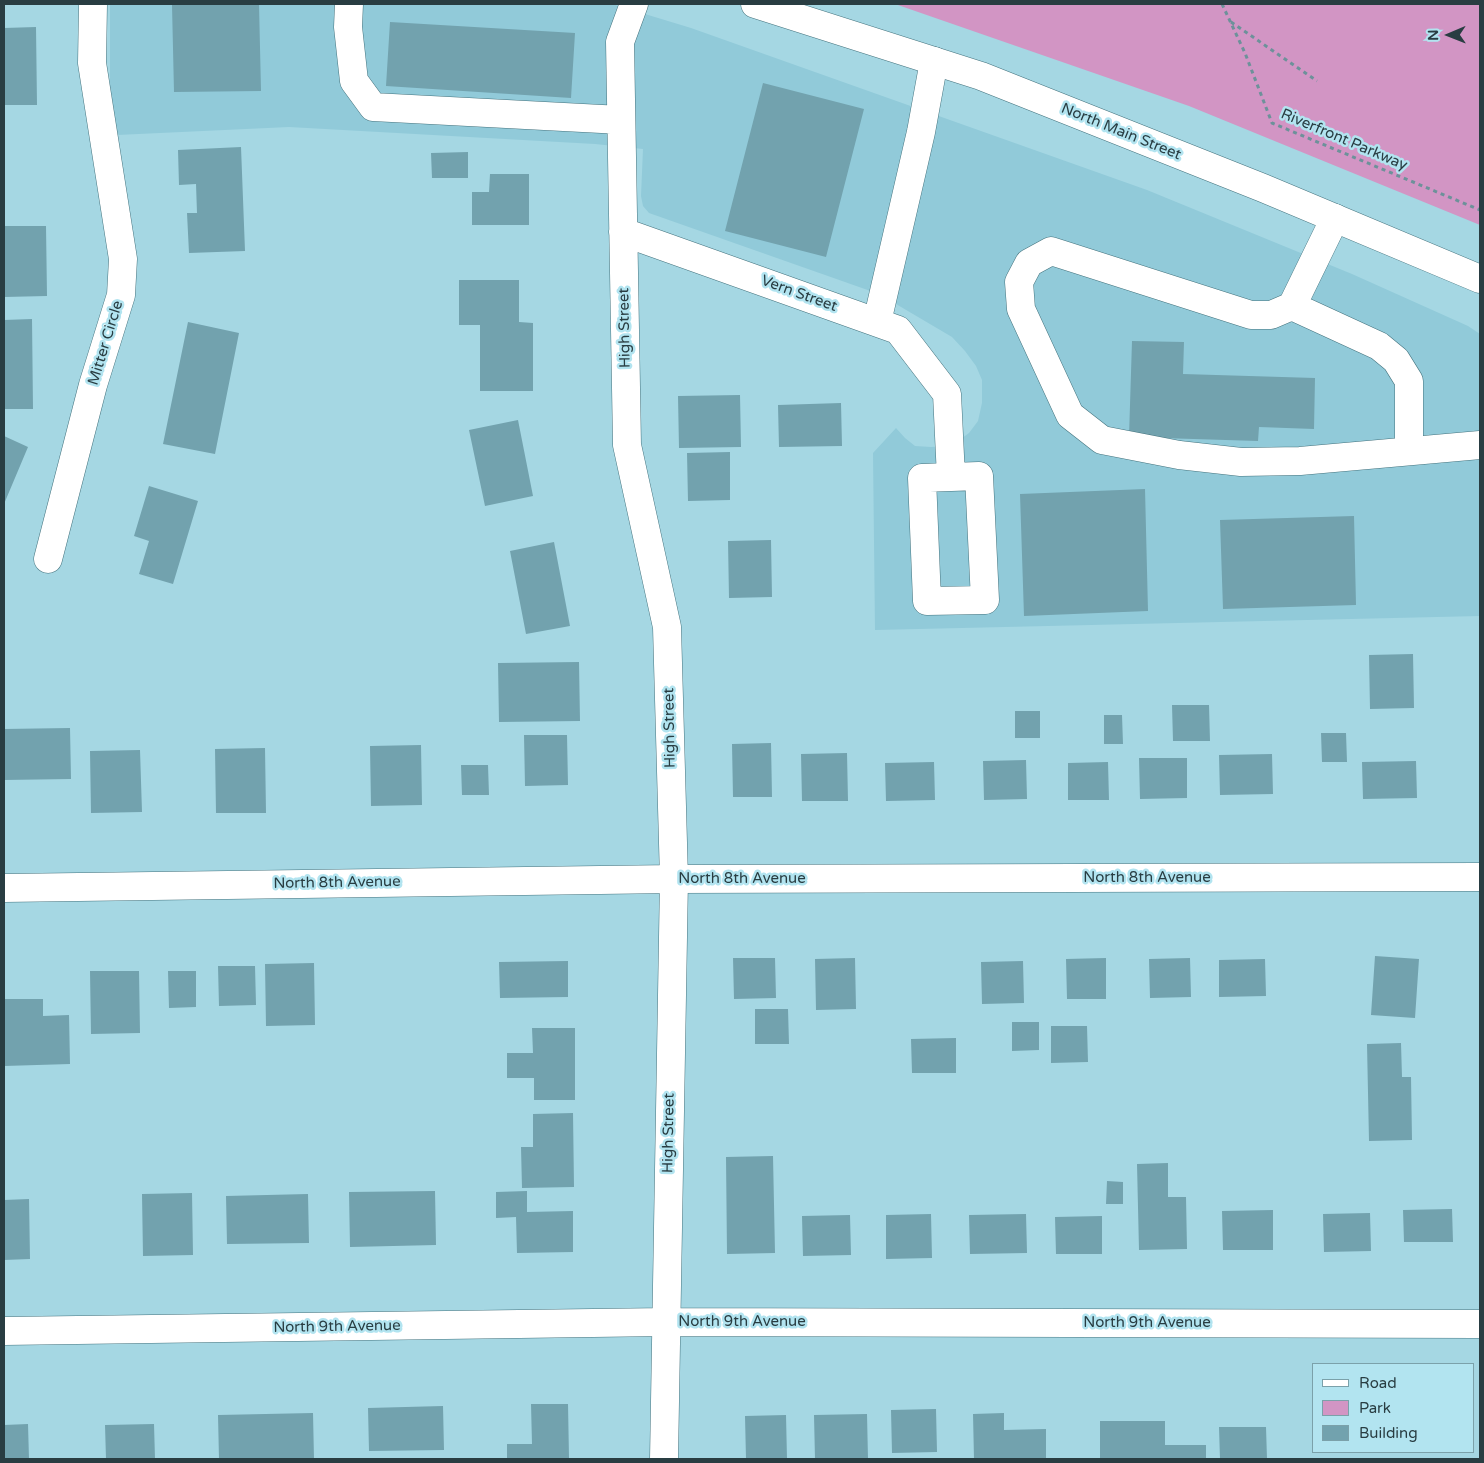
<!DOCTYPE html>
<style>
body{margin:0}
#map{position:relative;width:1484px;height:1463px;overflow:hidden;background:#a5d7e3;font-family:"Varela Round",sans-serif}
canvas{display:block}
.frame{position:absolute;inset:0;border:5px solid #293d42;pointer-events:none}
.legend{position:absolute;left:1312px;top:1363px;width:162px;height:90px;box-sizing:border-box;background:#b2e4f0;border:1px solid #7ba1aa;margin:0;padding:6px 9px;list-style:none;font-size:15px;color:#293d42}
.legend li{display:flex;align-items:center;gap:10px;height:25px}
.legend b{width:25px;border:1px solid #7ba1aa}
.north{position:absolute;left:1424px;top:10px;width:50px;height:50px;-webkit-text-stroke:4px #b2e4f0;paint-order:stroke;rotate:269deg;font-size:14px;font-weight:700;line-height:20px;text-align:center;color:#293d42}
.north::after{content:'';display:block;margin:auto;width:18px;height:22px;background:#293d42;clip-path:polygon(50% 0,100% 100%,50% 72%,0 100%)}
</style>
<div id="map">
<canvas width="1484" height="1463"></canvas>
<div class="frame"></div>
<ul class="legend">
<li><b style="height:6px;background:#fff"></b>Road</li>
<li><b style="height:14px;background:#d295c4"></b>Park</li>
<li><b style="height:14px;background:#72a2ae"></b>Building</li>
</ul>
<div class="north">N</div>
</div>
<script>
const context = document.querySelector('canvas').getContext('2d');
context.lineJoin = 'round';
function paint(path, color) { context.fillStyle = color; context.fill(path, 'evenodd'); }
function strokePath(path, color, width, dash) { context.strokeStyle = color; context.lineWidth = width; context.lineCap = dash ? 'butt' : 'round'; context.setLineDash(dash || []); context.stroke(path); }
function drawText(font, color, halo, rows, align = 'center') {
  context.font = font + ' "Varela Round",sans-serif'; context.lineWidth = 5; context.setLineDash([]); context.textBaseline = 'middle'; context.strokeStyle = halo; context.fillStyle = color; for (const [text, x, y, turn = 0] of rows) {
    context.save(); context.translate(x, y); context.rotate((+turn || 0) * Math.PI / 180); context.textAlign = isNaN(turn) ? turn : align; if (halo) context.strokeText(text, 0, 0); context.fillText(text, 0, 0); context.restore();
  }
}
const built = new Path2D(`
 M110,4H612L691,28L1147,190L1352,274L1468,326L1480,334V616L875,630L873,453L896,428L905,438L915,446L931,447L945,446L958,441L969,433L978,421L982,403V380L976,366L965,351L952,337L879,294L649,213L643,206L641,196L643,149L595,144L289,127L117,135L110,88Z`);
const green = new Path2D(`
 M895,4H1480V225L1189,106Z`);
const building = new Path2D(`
 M259,4L261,91L174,92L172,5Z
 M390,22L575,33L571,98L386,86Z
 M36,27L37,105H4V28Z
 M763,83L864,109L826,257L725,231Z
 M241,147L245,251L189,253L187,213H197L196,184L179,185L178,150Z
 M468,152V178H432L431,153Z
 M490,174H529V225H472V192H489Z
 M4,226H46L47,296L4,297Z
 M459,280H519V322L533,323V391H480V325H459Z
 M32,319L33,409H4V320Z
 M188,322L239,333L215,454L163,444Z
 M1132,341L1184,342L1183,374L1315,378L1314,429L1259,427L1258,441L1129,437Z
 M740,395L741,447L679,448L678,396Z
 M841,403L842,446L779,447L778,405Z
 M518,420L533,496L485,506L469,430Z
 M4,436L28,447L4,504Z
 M730,452V500L688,501L687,453Z
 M149,486L198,501L173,584L139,574L149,541L134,536Z
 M1145,489L1148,611L1024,616L1020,494Z
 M1354,516L1356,605L1223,609L1220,520Z
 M771,540L772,597L729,598L728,541Z
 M554,542L570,626L526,634L510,551Z
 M1413,654L1414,708L1370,709L1369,655Z
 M579,662L580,721L499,722L498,663Z
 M1172,705H1209L1210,741H1173Z
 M1015,711H1040V738H1015Z
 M1104,715H1122L1123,744H1104Z
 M70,728L71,779L4,780V729Z
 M1321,733H1346L1347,762H1322Z
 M524,735H567L568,785L525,786Z
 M771,743L772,797H733L732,744Z
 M421,745L422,805L371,806L370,746Z
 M265,748L266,813H216L215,749Z
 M140,750L142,812L91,813L90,751Z
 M847,753L848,801H802L801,754Z
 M1272,754L1273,794L1220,795L1219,755Z
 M1139,758H1187V798L1140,799Z
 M1026,760L1027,799L984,800L983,761Z
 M1416,761L1417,798L1363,799L1362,762Z
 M934,762L935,800L886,801L885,763Z
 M1108,762L1109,800H1068V763Z
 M461,765H488L489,795H462Z
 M1375,956L1419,959L1415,1018L1371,1015Z
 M733,958H775L776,998L734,999Z
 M855,958L856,1009L816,1010L815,959Z
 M1106,958V999H1067L1066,959Z
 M1190,958L1191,997L1150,998L1149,959Z
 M1265,959L1266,996L1219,997V960Z
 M568,961V997L500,998L499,962Z
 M1023,961L1024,1003L982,1004L981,962Z
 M314,963L315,1025L266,1026L265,964Z
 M218,966H255L256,1005L219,1006Z
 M90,971H139L140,1033L91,1034Z
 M168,971H196V1007L169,1008Z
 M4,999H43V1016L69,1015L70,1064L4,1066Z
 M755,1009H788L789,1044H755Z
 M1012,1022H1039V1050L1012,1051Z
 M1051,1026H1087L1088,1062L1051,1063Z
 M532,1028H575V1100H534V1078H507V1053H533Z
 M956,1038V1073H912L911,1039Z
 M1401,1043L1402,1077H1411L1412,1140L1369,1141L1367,1044Z
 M573,1113L574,1187L522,1188L521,1147H533V1114Z
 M773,1156L775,1253L727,1254L726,1157Z
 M1168,1163V1197H1186L1187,1249L1139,1250L1137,1164Z
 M1107,1181L1123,1182V1204H1106Z
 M435,1191L436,1245L350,1247L349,1192Z
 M527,1191V1212L573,1211V1252L517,1253L516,1217L496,1218V1192Z
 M192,1193L193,1255L143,1256L142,1194Z
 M308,1194L309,1243L227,1244L226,1196Z
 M29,1199L30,1259L4,1260V1200Z
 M1452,1209L1453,1242H1404L1403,1210Z
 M1273,1210V1250H1223L1222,1211Z
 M1370,1213L1371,1251L1324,1252L1323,1214Z
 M931,1214L932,1258L886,1259V1215Z
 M1026,1214L1027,1253L970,1254L969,1215Z
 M850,1215L851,1255L803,1256L802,1216Z
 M1102,1216V1254H1056L1055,1217Z
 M531,1404H568L569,1458L507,1459V1444H532Z
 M443,1406L444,1450L369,1451L368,1408Z
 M936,1409L937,1452L892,1453L891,1410Z
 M313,1413L314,1459H219L218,1415Z
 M1004,1413V1430L1046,1429V1459H974L973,1414Z
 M867,1414L868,1459H815L814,1415Z
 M786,1415L787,1459H746L745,1416Z
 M1100,1421H1165V1445H1206V1459H1100Z
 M28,1424L29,1459H4V1425Z
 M154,1424L155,1459H106L105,1425Z
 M1219,1427H1266L1267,1459H1220Z`);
const path = new Path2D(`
 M1222,4L1245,53L1272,123L1480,210
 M1231,22L1317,81`);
const minor = new Path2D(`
 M349,4L348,27L354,81L373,107L621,120
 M634,4L620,42L627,445L667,627L674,879L664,1459
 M1335,218L1292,306L1271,315H1251L1051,251L1029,263L1019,282L1021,309L1070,415L1102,440L1179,455L1241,462L1300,461L1480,445
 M623,232L898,330L947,394L951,477L979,476L985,600L927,601L922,478L951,477
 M1292,306L1379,346L1396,360L1409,381V450
 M877,322L921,132L934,61
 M48,559L93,385L121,295L123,259L92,63L93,4
 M4,888L674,879L1480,877
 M4,1331L666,1322L1480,1324`);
const major = new Path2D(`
 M755,4L981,76L1263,188L1480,279`);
const streetNames = [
 ["North Main Street",1121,132,22],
 ["Riverfront Parkway",1344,140,23],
 ["Vern Street",799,294,20],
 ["High Street",625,328,-91],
 ["Mitter Circle",106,343,-73],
 ["High Street",670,728,-91],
 ["North 8th Avenue",1147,878],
 ["North 8th Avenue",742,879],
 ["North 8th Avenue",337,883,-1],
 ["High Street",669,1133,-89],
 ["North 9th Avenue",742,1322],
 ["North 9th Avenue",1147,1323],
 ["North 9th Avenue",337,1327,-1]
];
paint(built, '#91cad9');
paint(green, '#d295c4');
paint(building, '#72a2ae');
strokePath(minor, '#44737e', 29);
strokePath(major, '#44737e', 29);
strokePath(path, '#6d919a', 3, [4, 4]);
strokePath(minor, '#fff', 28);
strokePath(major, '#fff', 28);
drawText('15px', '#293d42', '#b2e4f0', streetNames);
</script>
